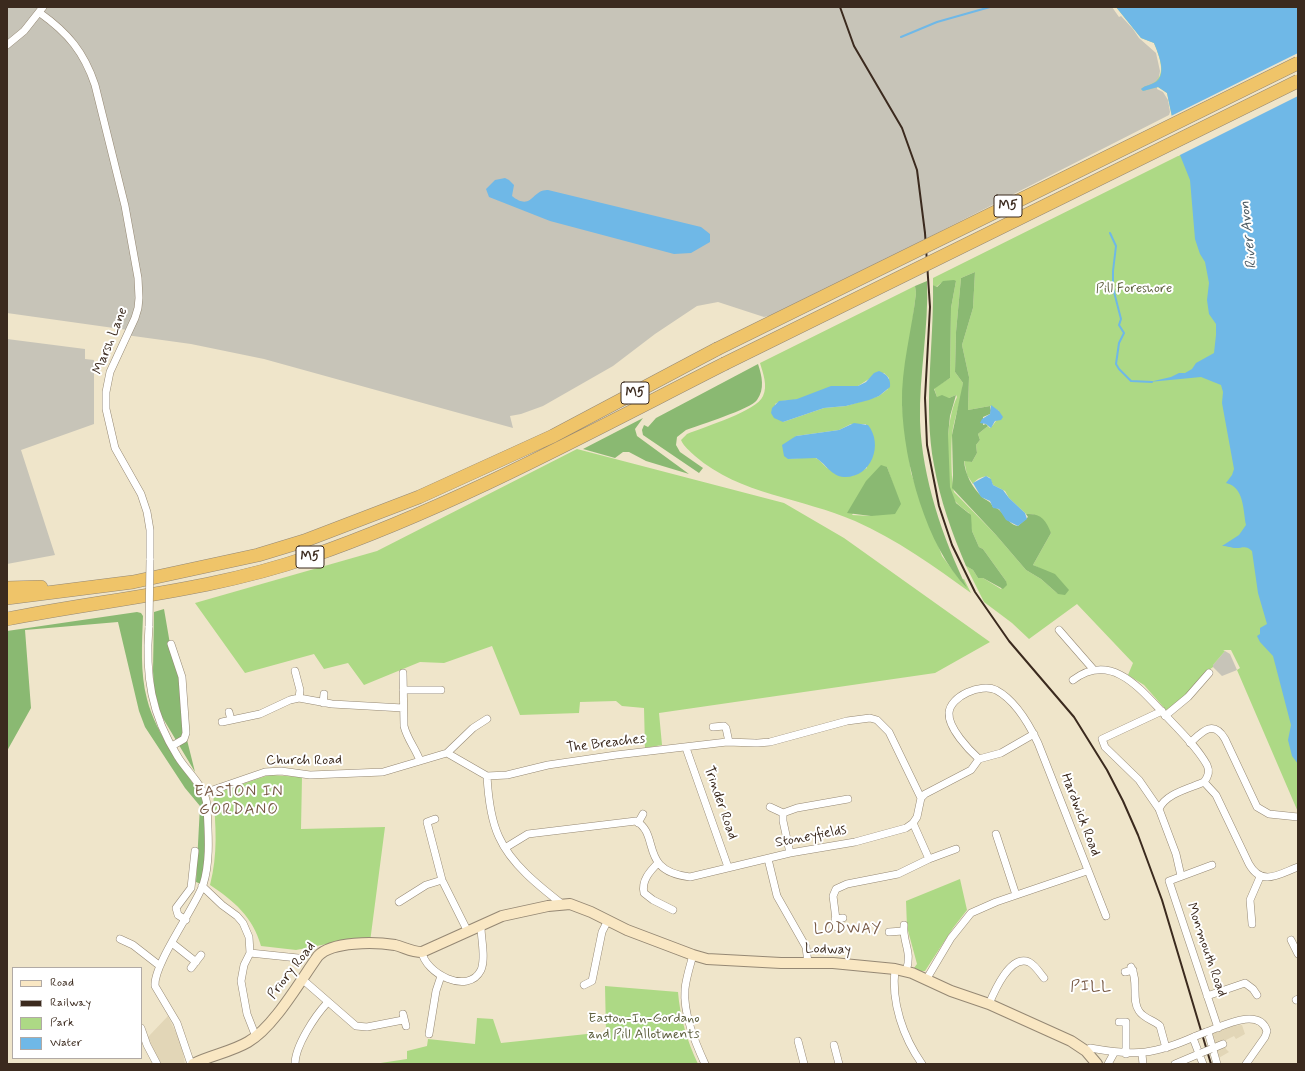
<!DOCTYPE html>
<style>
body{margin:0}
#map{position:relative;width:1305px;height:1071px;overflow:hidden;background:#efe5ca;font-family:Mynerve,sans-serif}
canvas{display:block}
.frame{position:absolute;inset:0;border:8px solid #3b2a1e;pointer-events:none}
.legend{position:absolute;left:12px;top:967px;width:130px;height:92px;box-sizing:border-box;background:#fff;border:1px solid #b1aaa5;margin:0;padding:5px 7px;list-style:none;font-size:12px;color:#3b2a1e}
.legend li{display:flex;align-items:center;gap:8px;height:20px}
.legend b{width:20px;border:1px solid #b1aaa5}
</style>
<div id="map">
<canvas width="1305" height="1071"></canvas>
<div class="frame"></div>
<ul class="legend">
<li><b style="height:5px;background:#f9e7c3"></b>Road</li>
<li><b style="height:5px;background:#3b2a1e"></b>Railway</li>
<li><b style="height:11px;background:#add985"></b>Park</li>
<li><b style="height:11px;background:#6fb8e7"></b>Water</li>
</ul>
</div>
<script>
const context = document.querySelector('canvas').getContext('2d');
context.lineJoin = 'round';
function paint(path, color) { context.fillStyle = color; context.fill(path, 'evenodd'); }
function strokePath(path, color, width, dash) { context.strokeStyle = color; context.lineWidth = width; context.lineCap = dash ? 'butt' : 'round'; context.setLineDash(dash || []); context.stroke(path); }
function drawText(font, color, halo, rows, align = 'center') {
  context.font = font + ' Mynerve,sans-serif'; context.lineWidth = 4; context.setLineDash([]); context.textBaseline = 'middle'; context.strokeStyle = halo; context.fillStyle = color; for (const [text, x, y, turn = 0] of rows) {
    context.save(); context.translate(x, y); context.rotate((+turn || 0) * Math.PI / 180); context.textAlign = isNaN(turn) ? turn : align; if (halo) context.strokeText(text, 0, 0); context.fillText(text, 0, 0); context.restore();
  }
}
const built = new Path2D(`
 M168,1016L181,1043L185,1064H160L148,1037Z
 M1242,1025L1245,1034L1236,1039L1234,1036L1224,1041L1226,1049L1229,1052L1217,1059L1211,1036L1213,1033L1230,1026Z`);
const industrial = new Path2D(`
 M7,7H1112L1119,17L1121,16L1133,29L1139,38L1156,53L1160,71L1157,89L1163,92L1168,100L1170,112L1169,115L778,314L764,317L718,302L697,306L655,334L613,366L543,406L521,414L510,416L513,428L264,359L191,344L126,335L128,330L7,313Z
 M7,339L85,349V359L94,360V424L21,450L55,555L7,564Z
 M1225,651L1230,654L1237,670L1222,676L1212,666Z`);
const green = new Path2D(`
 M1116,7H1189L1249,289L1204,374L1220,377L1298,584V812L1237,670L1240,668L1231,650H1223L1225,651L1213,665V667C1196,678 1186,703 1166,710L1144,685L1128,675L1133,663L1077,604L1029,639L1012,623L984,602L966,566L973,570L978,578H983L1001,589L1006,581L983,549L979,547L972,531L969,513C964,509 956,504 953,498C943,476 946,419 957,397L956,395L949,398L937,397L934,388L950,378L951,308L956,281L941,283L936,287L933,285V278L1180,155L1167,93L1158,87L1143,91L1141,89C1145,85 1153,85 1157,80C1166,71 1158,53 1154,43L1141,38ZM975,272L973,308L962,345L969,377L968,410L990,406L999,411C1000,416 994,425 990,428L988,426L978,434L980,440L976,445L977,453L972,462L964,460L967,475L973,484C976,479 985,474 990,478L993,485L1005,491L1009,498L1026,514H1033L1051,533L1033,565L1039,568L1058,594L1041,579L1026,570L996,535L954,492C951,479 951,448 952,435C954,417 962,400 963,383L955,372L956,332L961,278Z
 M915,286L916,293L902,404L911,473L942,556L960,580L964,579L971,593C935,567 896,539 855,521C803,498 740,495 695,456C690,451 684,447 681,440L687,434C704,427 757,411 763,396C768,386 763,373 760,363ZM884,373L889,378L888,389L879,396L846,406L824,408L783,422L775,404L781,401L794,400L858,386L869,379ZM851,424H866L867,468L852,476L827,468L819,460L814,457L788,459L796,436L839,430ZM887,467L897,496L871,516L852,515Z
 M577,449L784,503L844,538L990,642L935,673L659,713L662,745L645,748L644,708L622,706L616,701L580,702L579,713L520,715L492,646L444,663L420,662L364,685L348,663L324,669L314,654L245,673L195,603L377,551Z
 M269,775L302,777L301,829L385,827L370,942L332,943L296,950L261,946C253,917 234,901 210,885C218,854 216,826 213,794Z
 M960,879L967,910L953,928L925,971H916L914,968L917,964L907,927L906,901Z
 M605,986L678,992C680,1017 687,1041 698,1064H374L407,1059V1051L427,1046L428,1039L475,1044L477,1018L493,1019L501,1043L606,1032Z`);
const forest = new Path2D(`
 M975,272L973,308L962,345L969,377L968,410L990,406L991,411L990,414L983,417V425L986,424L988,426L978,434L980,440L976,445L977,453L972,462L964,461C965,474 972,487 982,497C986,501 990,500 993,507C1004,509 1006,524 1018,526L1028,517L1026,514C1041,513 1046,520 1051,533L1033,565L1055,574L1069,590L1065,595L1058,594L1041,579L1026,570L996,535L952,488L953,475L952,435L963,383L955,372L956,332L961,278Z
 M954,280L956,281L951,308L950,378L934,389L937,397L942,395L949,398L956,395L950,416L948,435L950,487L956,503L971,515L972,531L979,547L983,549L1006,581L1007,585L1003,589L983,578H978L973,570L966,566C952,533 940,500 934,465C923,406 934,345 933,285L937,287L943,281Z
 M927,281C929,327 919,374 920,421C922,478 943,539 967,588C926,546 904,463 902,405C901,367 912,330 916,293L915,286Z
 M758,364C762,376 765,389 757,400C751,409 699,425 686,430L677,437L676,445L680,452L703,468L699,473L643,435L642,430L644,425L648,427L656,418Z
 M643,418L635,429L637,436L689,474L646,461L629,452H623L615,458L583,449Z
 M881,465L887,467L901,504L895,514L871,516L847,513L866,481Z
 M164,609L170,644L181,677L185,732L195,772L161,715L154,689L153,671L154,612Z
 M137,612L141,613L143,616C142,643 140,673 147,699C156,735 183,767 203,798L205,805V862L201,884L196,882L200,806L185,788L145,727L139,711L118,622L25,630L31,708L7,751V631Z`);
const water = new Path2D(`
 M1116,7H1298V764L1292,756L1288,740L1291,725L1273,656L1260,642L1257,636L1260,634V628L1267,624L1258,593L1252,551C1246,545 1243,548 1236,548C1231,548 1228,546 1222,546L1239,535L1246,525C1243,509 1244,487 1226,483L1232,475L1234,469L1222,403L1223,392L1221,385L1201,377L1149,382L1171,377L1179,373H1185L1192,369L1196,363L1214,353L1216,335V324L1209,314L1207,300L1209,283L1205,262L1200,254L1195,239L1190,180L1180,155L1167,93L1158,87L1143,91L1141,89C1145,85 1153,85 1158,80C1166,71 1158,53 1154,43L1141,38Z
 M505,178L509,180L514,185L512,196C532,212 532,189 548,190L701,227L710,234V242L691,253L674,254L550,221L489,197L486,189L495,180Z
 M879,371C887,374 891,379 890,387L879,396L869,400L846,406L824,408L783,422L774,418L771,413L772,408L779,401L797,399L831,386H858L866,382L874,373Z
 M991,405L999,411L1003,417L1001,420L995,421L991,428L986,424L980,423L982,419L990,414Z
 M854,423L868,425C884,445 871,478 844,477C831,476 826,464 816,458L788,459L784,456L782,445L796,436L839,430Z
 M986,476L991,479L993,485L1003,490L1009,498L1025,513L1027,519L1018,526L1006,520L999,509L993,508L990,501L981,497L973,483Z`);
const pier = new Path2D(`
 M1298,53V96L1178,156L1169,117Z`);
const stream = new Path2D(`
 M901,37L937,22L990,7
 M1110,233L1116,246L1113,271V288L1121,319L1119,325L1124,333L1119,343L1116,364L1119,369L1131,381L1152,382`);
const street = new Path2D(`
 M40,13C68,33 84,52 95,85L125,206L138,278L139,298L138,308L135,318L110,372L106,392V409L115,448L141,494L147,512L150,530V560
 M7,45L24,31L43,7
 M149,626C145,675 151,715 178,757C187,772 206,787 207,806C208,831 211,860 203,885C194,909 153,965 155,986L177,1023L191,1064
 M1059,630L1093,669
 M171,644L182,677L186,733L184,739L172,746
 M295,671L300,690L299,698
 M403,673L404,726C407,739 416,749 420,761
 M1073,680C1112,651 1141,690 1166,716C1180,731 1197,747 1207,765C1210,771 1208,777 1204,782C1191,788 1166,793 1159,809
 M403,690H441
 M323,703L324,694
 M229,712L231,720
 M1165,716L1188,697L1209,673
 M222,722L260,714L290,700L299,698L332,704L403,708
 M713,727L724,726L726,728L729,742
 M1034,734L1001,753L979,759C969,750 948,728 949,713C950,696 981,683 996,690C1015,700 1029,724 1038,743L1106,916
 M758,743L770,742L847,721L870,718L877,720L889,732L921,798
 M1190,743C1202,732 1213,719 1225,739L1257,807L1269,814L1298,817
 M686,748L728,867
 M447,753L473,728L487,719
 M487,776L507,775L548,765L616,755L727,742L755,743
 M487,776C488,794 491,820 499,837C511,864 539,886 562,904
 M1204,782L1216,795L1249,864C1262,887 1279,874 1298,867
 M204,793L265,772L281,771L310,775L383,772L447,753L487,776
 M770,807L783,813
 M1159,809L1139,780L1105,747L1102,739L1162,711
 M1159,809L1176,854L1181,876
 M435,819L427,822L442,880L468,932
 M638,823L643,814
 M913,823L929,859L956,849
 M996,834L1016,895
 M505,848L528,834L636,821C661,835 638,871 690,877L790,853L855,842L906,828L913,823L917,817L921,798L925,794L971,770L979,759
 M790,853L783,821V813L797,808L848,799
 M768,859L777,896L806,947L808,963
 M658,863C650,871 641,881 644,893L653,900L673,910
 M1212,865L1169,881L1218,1028
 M202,886L222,905L237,916L243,923L249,937L250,953L244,965L241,981L247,1014L256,1037
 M399,902L426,885L442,880
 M835,919L843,918
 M186,920L178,915L176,908L191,888L195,851
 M1252,924L1250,900L1260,877
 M904,925C902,942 913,952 906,971
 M837,927L833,896L836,889L847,884L898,874L929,859
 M889,932L903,931
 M120,939L133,945L160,966
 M1291,940L1298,954
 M172,943L196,962
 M422,952C425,973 468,996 481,970C486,958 481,939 481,927
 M250,953L298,958
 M693,955C690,966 686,978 685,989C683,1014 695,1042 705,1064
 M1131,967C1139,981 1131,1000 1139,1011C1144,1019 1154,1020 1160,1026L1166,1048
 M191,968L201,955
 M895,969C891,1002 903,1037 922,1064
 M1125,972L1133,970
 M302,979L356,1026L367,1027L403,1020
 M926,980L951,938L971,913L996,902L1087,871
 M584,985L592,981L602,932L608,920
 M1207,996L1245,983L1253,989L1257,995
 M1296,1000L1298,999
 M989,1004C994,992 1010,954 1029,962C1035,965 1040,973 1044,978
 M403,1014L406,1026
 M1119,1022H1126V1054
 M141,1028L147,1045L157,1064
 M1206,1032C1221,1027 1259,1006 1267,1031L1265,1037L1246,1064
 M1208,1032L1217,1064
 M429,1034L436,991L441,976
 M1193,1038L1203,1064
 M798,1041L804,1064
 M834,1045L839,1064
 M1211,1049L1223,1044
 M1086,1051L1090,1048C1135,1056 1154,1055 1196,1036
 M1142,1054L1143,1064
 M295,1064C295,1046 315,1016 327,1003
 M1108,1064L1114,1053
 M1175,1064L1201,1053`);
const secondary = new Path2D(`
 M193,1064C211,1055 231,1052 248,1042C274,1027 300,981 318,956C332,941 375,942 395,945C404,947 411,952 422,952L502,916L548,906L570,904L591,912L627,930L693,955L707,959L781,963H833L895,969L912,973L951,991L989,1004L1071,1041L1086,1051L1097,1064`);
const highway = new Path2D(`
 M7,588L41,587
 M7,598L133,582L258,555L304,541L419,497L553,436L717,349
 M7,619C108,599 211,591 309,557C453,507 588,433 724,364`);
const rail = new Path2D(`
 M840,7L854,46L902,128L917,170L925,233L930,307L925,398L927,445L939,506L952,545L975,592L1009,641L1074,717L1107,770L1123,801L1138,835L1162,900L1211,1064`);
const streetBridge = new Path2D(`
 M149,626L150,560
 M1196,1036L1206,1032
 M1201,1053L1211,1049`);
const highwayBridge = new Path2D(`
 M717,349L1298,63
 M724,364L1298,81`);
const shields = [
 [1008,206,28],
 [635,393,28],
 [310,557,28]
];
const shieldNames = [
 ["M5",1008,206],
 ["M5",635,393],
 ["M5",310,557]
];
const parkNames = [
 ["Pill Foreshore",1134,289],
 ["Easton-In-Gordano",644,1019],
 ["and Pill Allotments",644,1035]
];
const streetNames = [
 ["Marsh Lane",111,341,-68],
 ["The Breaches",606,744,-7],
 ["Church Road",304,761],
 ["Trinder Road",720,803,71],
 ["Hardwick Road",1080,815,69],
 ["Stoneyfields",811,837,-11],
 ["Lodway",828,950,2],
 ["Monmouth Road",1206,950,71],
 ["Priory Road",292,971,-52]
];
const waterNames = [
 ["River Avon",1249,235,-96]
];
const neighbourhoodNames = [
 ["LODWAY",848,930]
];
const quarterNames = [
 ["EASTON IN",239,793],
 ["GORDANO",239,811],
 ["PILL",1091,988]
];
paint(built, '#e2d6b7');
paint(industrial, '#c7c4b8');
paint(green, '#add985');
paint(forest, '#8ab972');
paint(water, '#6fb8e7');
paint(pier, '#efe5ca');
strokePath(stream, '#6fb8e7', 2);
strokePath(street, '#958874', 8);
strokePath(secondary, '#958874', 12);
strokePath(highway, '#958874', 14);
strokePath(street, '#fff', 7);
strokePath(secondary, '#f9e7c3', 10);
strokePath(highway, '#efc469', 13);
strokePath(rail, '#3b2a1e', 2);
strokePath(streetBridge, '#958874', 8, []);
strokePath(highwayBridge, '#958874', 14, []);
strokePath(streetBridge, '#fff', 7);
strokePath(highwayBridge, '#efc469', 13);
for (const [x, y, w] of shields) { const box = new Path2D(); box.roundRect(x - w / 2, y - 11, w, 22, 3); context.fillStyle = '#fff'; context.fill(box); strokePath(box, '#3b2a1e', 1); }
drawText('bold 13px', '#3b2a1e', null, shieldNames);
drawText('14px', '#5d5f3d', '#fff', parkNames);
drawText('14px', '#3b2a1e', '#fff', streetNames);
drawText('italic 15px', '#4d5c64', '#fff', waterNames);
context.letterSpacing = '1px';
drawText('15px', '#785a45', '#fff', neighbourhoodNames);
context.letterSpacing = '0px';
context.letterSpacing = '1px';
drawText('16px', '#785a45', '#fff', quarterNames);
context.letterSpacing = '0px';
</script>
